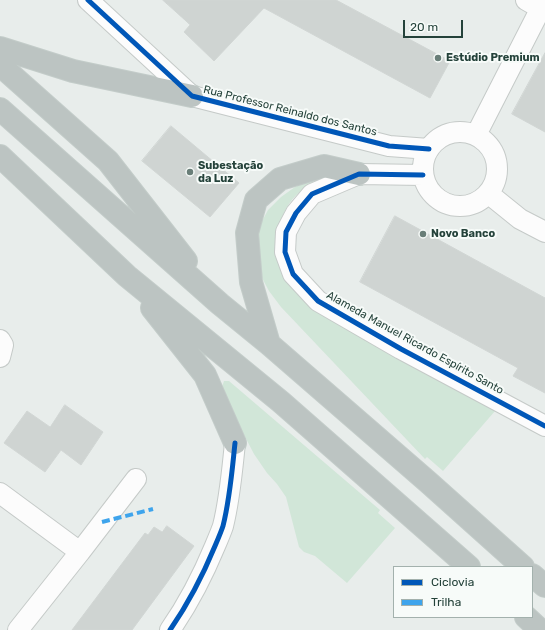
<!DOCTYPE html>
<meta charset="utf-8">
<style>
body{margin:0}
#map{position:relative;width:545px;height:630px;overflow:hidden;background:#e8edeb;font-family:Rubik,sans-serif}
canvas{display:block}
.legend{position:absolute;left:393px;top:566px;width:140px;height:52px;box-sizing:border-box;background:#f7fbf9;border:1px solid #a3b1ad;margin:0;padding:5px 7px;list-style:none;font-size:12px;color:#24423a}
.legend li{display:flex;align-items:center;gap:8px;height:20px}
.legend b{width:20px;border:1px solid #a3b1ad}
.scale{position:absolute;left:403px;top:20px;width:60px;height:18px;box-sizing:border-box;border:2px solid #24423a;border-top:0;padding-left:5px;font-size:12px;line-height:14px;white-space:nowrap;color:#24423a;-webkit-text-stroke:3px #f7fbf9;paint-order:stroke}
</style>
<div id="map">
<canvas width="545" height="630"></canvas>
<ul class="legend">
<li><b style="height:5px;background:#0057b8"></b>Ciclovia</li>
<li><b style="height:5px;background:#3ea4ec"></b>Trilha</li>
</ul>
<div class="scale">20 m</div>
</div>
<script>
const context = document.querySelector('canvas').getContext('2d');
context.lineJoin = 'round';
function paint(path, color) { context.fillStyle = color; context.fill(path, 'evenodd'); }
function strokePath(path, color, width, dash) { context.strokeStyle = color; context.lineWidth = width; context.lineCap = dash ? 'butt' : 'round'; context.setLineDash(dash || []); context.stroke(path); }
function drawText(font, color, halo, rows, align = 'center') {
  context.font = font + ' Rubik,sans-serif'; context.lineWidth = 4; context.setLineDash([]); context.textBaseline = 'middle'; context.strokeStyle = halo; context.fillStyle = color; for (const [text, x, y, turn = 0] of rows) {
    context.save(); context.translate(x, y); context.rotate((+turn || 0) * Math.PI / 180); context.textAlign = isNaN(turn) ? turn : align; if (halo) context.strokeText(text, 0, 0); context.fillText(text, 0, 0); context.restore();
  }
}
const green = new Path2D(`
 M332,176C296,187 281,205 277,242L325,309L495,411L443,471L427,457L425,459L281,307L269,291L261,276L257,240L261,223L268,210L281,197L295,187L311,180Z
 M224,381H229L380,510L378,513L395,528L347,583L315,556L304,552L299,547L286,497L277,484L267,473L254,454L242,431L222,387Z`);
const building = new Path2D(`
 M163,0H336L450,61L430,98L264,8L214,61L184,32L190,25Z
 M545,53V132L512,114Z
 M171,126L239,183L210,217L142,161Z
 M395,216L545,298V393L513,376L518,368L360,282Z
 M65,405L103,432L81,465L61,450L45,472L4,443L27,411L50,427Z
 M167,526L194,546L132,630H72L145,533L148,535L154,527L162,532Z`);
const minor = new Path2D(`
 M88,0L192,96L389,146L429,149
 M526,0L540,8
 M423 169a37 37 0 1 1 74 0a37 37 0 1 1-74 0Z
 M476,135L545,0
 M423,175L359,174L312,194L296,213L286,232L285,252L293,274L318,301L401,349L545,426
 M489,194L520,219L545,232
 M0,340L3,345L0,357
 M0,493L80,552L136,479
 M18,630L80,552
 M170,630C188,604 203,575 215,546C218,539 221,532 223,526C230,498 232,471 235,443`);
const highway = new Path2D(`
 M0,48L73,71L192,96
 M0,65L108,161L186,261
 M0,109L220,304L269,344L428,482L523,567
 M0,156L127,276L281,402L469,567
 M152,308L205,375L235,443
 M269,344L251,282L247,233L256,200L280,179L324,166L359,174
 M532,575L545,586
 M526,617L540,630`);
const quiet = new Path2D(`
 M102,522L153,509`);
const cycleway = new Path2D(`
 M88,0L192,96L389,146L429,149
 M423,175L359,174L312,194L296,213L286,232L285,252L293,274L318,301L401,349L545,426
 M170,630C188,604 203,575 215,546C218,539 221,532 223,526C230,498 232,471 235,443`);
const markers = [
 [438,58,4,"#697e78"],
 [190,172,4,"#697e78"],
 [423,234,4,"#697e78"]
];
const poiNames = [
 ["Estúdio Premium",446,58],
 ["Subestação",198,166],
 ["da Luz",198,179],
 ["Novo Banco",431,234]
];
const streetNames = [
 ["Rua Professor Reinaldo dos Santos",290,111,14],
 ["Alameda Manuel Ricardo Espírito Santo",415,343,29]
];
paint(green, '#d1e6d8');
paint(building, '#cfd4d2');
strokePath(building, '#d1d6d4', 1);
strokePath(minor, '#c5cac8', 22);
strokePath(highway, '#c3ccc9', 24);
strokePath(minor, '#fcfcfc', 20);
strokePath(highway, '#bcc4c2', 22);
strokePath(quiet, '#3ea4ec', 4, [8, 4]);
strokePath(cycleway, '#0057b8', 5);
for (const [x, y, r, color] of markers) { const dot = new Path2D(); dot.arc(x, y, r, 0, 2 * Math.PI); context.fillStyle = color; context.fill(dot); strokePath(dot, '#f7fbf9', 1.5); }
drawText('bold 11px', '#24423a', '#f7fbf9', poiNames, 'left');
drawText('11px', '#24423a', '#f7fbf9', streetNames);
</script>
